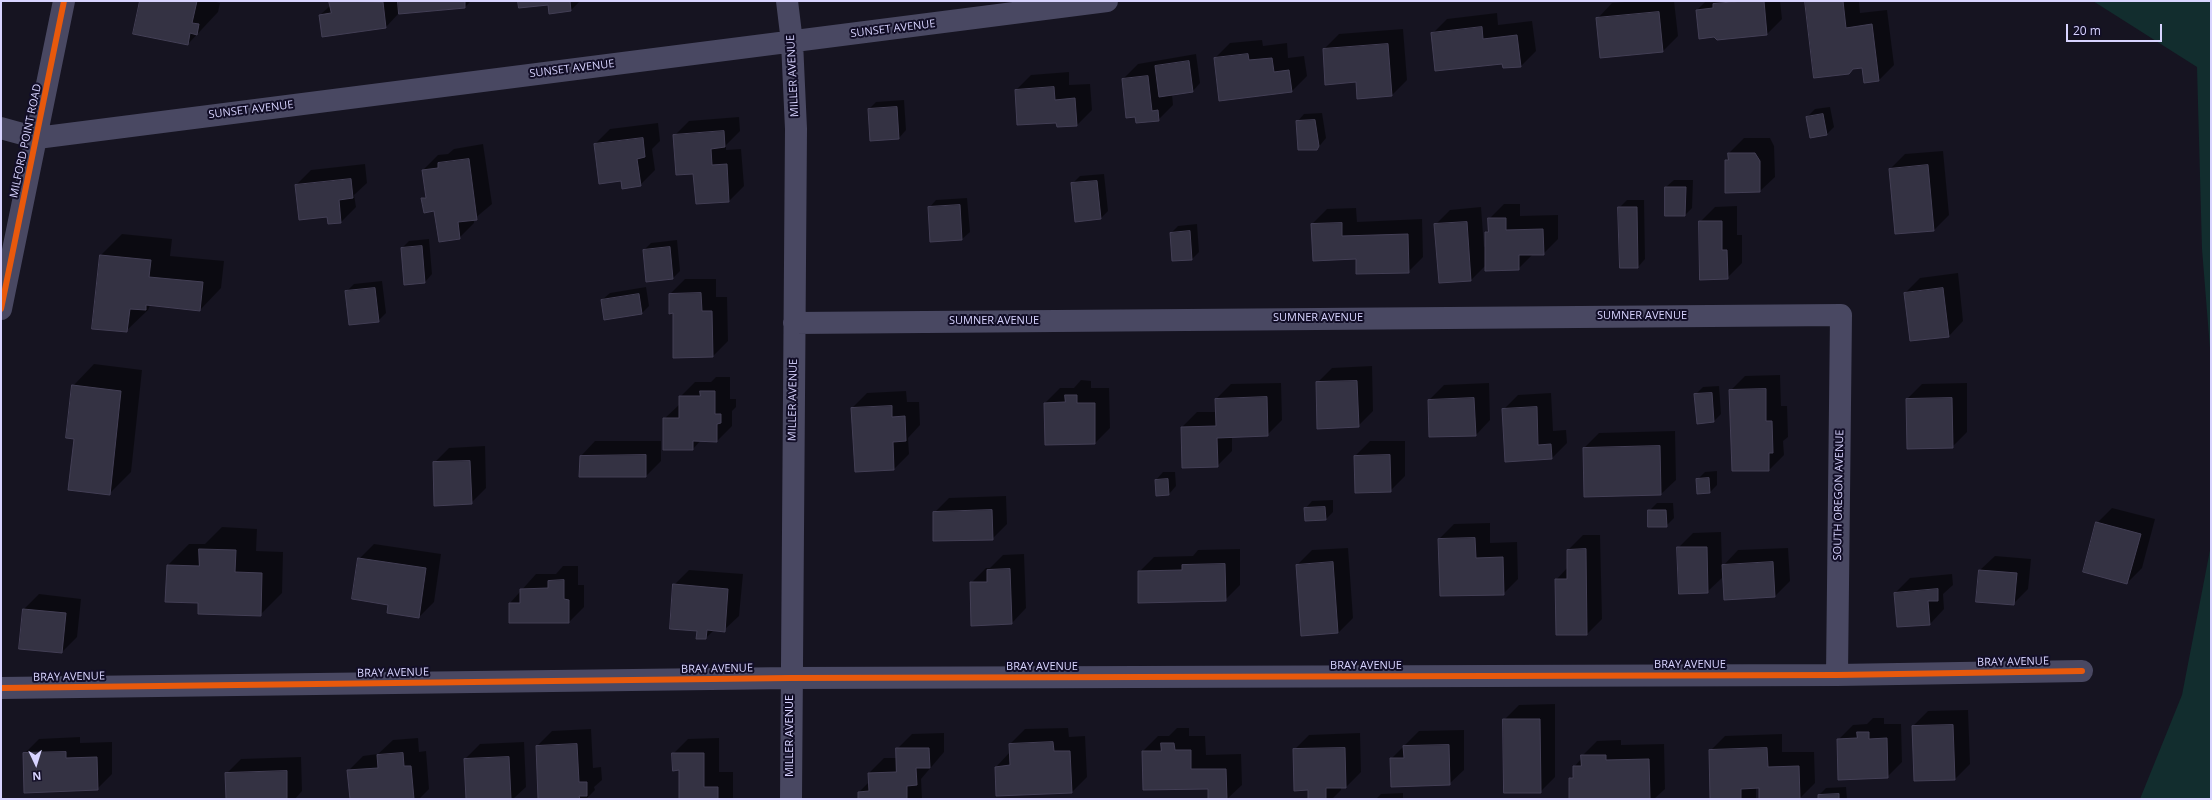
<!DOCTYPE html>
<style>
body{margin:0}
#map{position:relative;width:2212px;height:800px;overflow:hidden;background:#161421;font-family:"Open Sans",sans-serif}
canvas{display:block}
.frame{position:absolute;inset:0;border:2px solid #d8d4ff;pointer-events:none}
.north{position:absolute;left:16px;top:744px;width:40px;height:40px;-webkit-text-stroke:3px #120e27;paint-order:stroke;rotate:176deg;font-size:11px;font-weight:700;line-height:16px;text-align:center;color:#d8d4ff}
.north::after{content:'';display:block;margin:auto;width:14px;height:18px;background:#d8d4ff;clip-path:polygon(50% 0,100% 100%,50% 72%,0 100%)}
.scale{position:absolute;left:2066px;top:24px;width:96px;height:18px;box-sizing:border-box;border:2px solid #d8d4ff;border-top:0;padding-left:5px;font-size:12px;line-height:14px;white-space:nowrap;color:#d8d4ff;-webkit-text-stroke:3px #120e27;paint-order:stroke}
</style>
<div id="map">
<canvas width="2212" height="800"></canvas>
<div class="frame"></div>
<div class="north">N</div>
<div class="scale">20 m</div>
</div>
<script>
const context = document.querySelector('canvas').getContext('2d');
context.lineJoin = 'round';
function paint(path, color) { context.fillStyle = color; context.fill(path, 'evenodd'); }
function strokePath(path, color, width, dash) { context.strokeStyle = color; context.lineWidth = width; context.lineCap = dash ? 'butt' : 'round'; context.setLineDash(dash || []); context.stroke(path); }
function drawText(font, color, halo, rows, align = 'center') {
  context.font = font + ' "Open Sans",sans-serif'; context.lineWidth = 4; context.setLineDash([]); context.textBaseline = 'middle'; context.strokeStyle = halo; context.fillStyle = color; for (const [text, x, y, turn = 0] of rows) {
    context.save(); context.translate(x, y); context.rotate((+turn || 0) * Math.PI / 180); context.textAlign = isNaN(turn) ? turn : align; if (halo) context.strokeText(text, 0, 0); context.fillText(text, 0, 0); context.restore();
  }
}
const green = new Path2D(`
 M2093,1H2211V361L2202,249L2197,67Z
 M2211,545V799H2140L2182,695Z`);
const shadow = new Path2D(`
 M141,1H213L220,3L218,12L188,44Z
 M330,1H471L465,7L399,13L386,27L320,15L331,5Z
 M519,1H580L571,10L550,13L548,4Z
 M1637,1H1674L1678,36L1663,51L1598,18L1612,3Z
 M1706,1H1780L1782,19L1767,34L1697,10Z
 M1806,1H1859L1860,13L1887,10L1894,65L1879,80L1863,67Z
 M1497,13L1498,25L1532,21L1536,51L1521,66L1503,62L1432,34L1447,19Z
 M1403,29L1407,80L1392,95L1357,81L1324,49L1339,34Z
 M1262,40L1263,46L1287,43L1288,58L1304,56L1307,76L1292,91L1215,58L1230,43Z
 M1196,54L1200,83L1193,91L1172,94L1173,105L1158,120L1123,79L1138,64Z
 M1069,72V85L1090,84L1092,110L1077,125L1057,121L1016,90L1031,75Z
 M904,100L906,130L899,138L869,109L876,102Z
 M1830,107L1834,127L1826,135L1807,117L1815,109Z
 M1322,113L1326,138L1317,149L1297,122L1304,114Z
 M739,117L740,131L726,145V150L741,149L744,186L729,201L694,172L674,136L689,121Z
 M658,123L660,141L652,149L655,170L640,185L622,180L595,144L610,129Z
 M1744,138H1770L1774,146L1775,177L1760,191L1726,161L1729,157V153Z
 M483,144L492,204L474,219V223L459,238L423,199L427,195L423,170L438,155L448,154L454,149Z
 M1943,151L1949,215L1934,230L1890,169L1905,154Z
 M365,164L367,183L354,195L356,207L341,222L328,216L296,185L311,170Z
 M1104,174L1108,211L1101,218L1072,184L1080,176Z
 M1674,180H1693L1692,208L1685,215L1666,187Z
 M967,198L970,232L962,239L931,241L929,208L936,200Z
 M1627,200H1644L1645,259L1638,267L1619,208Z
 M1504,204H1520V216L1558,215V239L1543,254H1533L1518,269L1486,265L1471,280L1435,225L1450,210L1481,207L1484,247L1486,246V232L1489,229V219Z
 M1737,206V235H1742V263L1727,278L1700,222L1715,207Z
 M1356,208L1357,222L1422,219L1423,257L1408,272L1357,258L1312,224L1327,209Z
 M1197,224L1199,252L1192,259L1171,233L1178,226Z
 M122,234L172,239L170,256L224,261L221,288L200,310L150,305L148,310L126,331L93,328L101,255Z
 M429,239L432,274L425,282L402,248L409,241Z
 M677,240L680,271L673,278L644,250L651,243Z
 M1958,273L1963,321L1949,336L1905,293L1920,278Z
 M685,279H716V297H727L728,341L713,356L673,312L670,294Z
 M382,281L386,313L378,321L346,292L354,284Z
 M646,287L649,306L641,314L602,300L610,293Z
 M94,364L142,370L131,472L109,494L73,386Z
 M1372,366L1373,411L1358,426L1317,383L1332,368Z
 M1780,375L1781,406H1787L1788,437L1783,441L1784,455L1769,470L1730,391L1745,376Z
 M716,377H730V399H736V407L732,411V426L717,441L701,440L693,449L664,419L680,404V397L695,382H711Z
 M1081,380L1091,381V388H1109L1110,428L1095,443L1045,403L1060,388H1074Z
 M1281,383L1282,420L1267,435L1232,436V451L1217,466L1182,427L1197,412H1216V399L1231,384Z
 M1489,383L1490,420L1476,435L1429,400L1444,385Z
 M1967,383V432L1952,447L1907,399L1922,384Z
 M1719,386L1721,414L1714,421L1695,395L1703,387Z
 M906,391L907,402H919L920,425L908,438L909,454L894,469L852,408L867,393Z
 M1551,393L1553,431L1566,430L1567,443L1552,458L1506,460L1503,410L1518,395Z
 M1675,431L1676,480L1661,494L1584,448L1599,433Z
 M595,441H661V461L646,476L581,456Z
 M1370,441H1405V476L1390,491L1356,492L1355,456Z
 M485,446L486,488L471,503L434,463L449,448Z
 M1717,471V485L1710,492L1698,493L1697,480L1705,472Z
 M1163,472H1175L1176,486L1169,494L1156,480Z
 M1006,496L1007,524L992,539L934,513L949,498Z
 M1333,500V512L1326,519L1306,520L1305,509L1312,501Z
 M1657,503H1673L1674,518L1666,526L1649,511Z
 M2112,508L2155,519L2142,568L2127,583L2097,523Z
 M1490,523V543L1517,542L1518,579L1503,594L1439,539L1454,524Z
 M222,527L257,529L256,551L283,552L282,593L260,615L199,602L168,565L189,544H205Z
 M1721,532L1722,567L1738,550L1788,548L1790,581L1775,596L1724,576L1707,592L1678,548L1693,533Z
 M1583,535H1600L1602,619L1587,634L1556,580L1568,567V550Z
 M374,544L441,554L434,602L419,617L389,604L359,559Z
 M1348,548L1353,618L1338,633L1297,565L1312,550Z
 M1240,549V585L1225,600L1139,572L1154,557L1193,556L1198,550Z
 M1024,554L1026,608L1012,623L971,583L986,568H990L1003,555Z
 M1995,556L2031,559L2028,589L2013,604L1980,570Z
 M563,566H578V585H584V607L569,622L510,603L536,574H556Z
 M689,570L743,574L739,616L724,630H714L706,638L698,630L674,585Z
 M1952,574L1953,585L1943,594L1944,609L1930,624L1898,626L1895,593L1910,578Z
 M39,594L81,599L77,637L62,652L24,609Z
 M1555,704V777L1540,792L1504,720L1519,705Z
 M1968,710L1970,764L1955,779L1913,726L1928,711Z
 M1873,718H1884V724H1901L1902,762L1887,777L1838,740L1853,725L1867,724Z
 M1068,728L1069,737L1085,736L1087,777L1072,792L996,767L1010,752V744L1025,729Z
 M1177,728H1189V736H1205L1206,755L1241,754L1242,785L1227,799H1209V787L1143,751L1158,736H1169Z
 M591,729L593,768L601,767L602,780L594,787L595,790L586,799H539L537,746L552,731Z
 M1464,730V770L1449,784L1391,759L1419,731Z
 M944,733V752L921,779L922,799H859V792L869,782V773L884,758H897V749L912,734Z
 M1360,733L1361,772L1346,787H1341V790L1332,799H1309V789L1294,750L1309,735Z
 M1782,734V752H1814L1815,783L1800,798L1760,799L1759,787H1756V799H1711L1710,751L1725,736Z
 M80,737V743L112,742V774L97,789L24,754L39,739Z
 M418,738L419,752L426,751L429,789L419,799H351L348,771L363,756L378,754L393,740Z
 M719,738V772H733V799H680V769L673,754L688,739Z
 M1621,740V745L1664,744L1665,789L1654,799H1570V779L1574,774V767L1582,758V756L1597,741Z
 M524,742L526,787L513,799H467L465,759L480,744Z
 M301,757L302,791L295,799H227L226,774L241,759Z
 M1846,787L1847,799H1819V795L1826,788Z
 M1403,793V799H1376L1381,794Z`);
const building = new Path2D(`
 M140,1H197L192,23L199,24L197,35L190,33L188,45L133,34Z
 M329,1L383,2L386,28L322,37L319,15L331,13Z
 M398,1H465V8L399,14Z
 M518,1H570L571,11L549,14L548,5L519,8Z
 M1744,1H1764L1767,35L1717,40L1714,37L1699,39L1696,10L1713,8V4Z
 M1805,1H1843L1846,28L1872,24L1879,81L1864,83L1862,68L1853,69L1849,74L1814,78Z
 M1659,12L1663,52L1600,58L1596,18Z
 M1482,27L1483,39L1517,35L1521,67L1503,68L1502,64L1435,71L1431,33Z
 M1388,44L1392,96L1357,99L1356,82L1325,85L1323,49Z
 M1248,54L1249,60L1272,58L1274,72L1289,70L1292,92L1219,101L1214,58Z
 M1189,61L1193,92L1159,97L1155,66Z
 M1148,76L1152,111L1158,110L1159,121L1136,123L1135,117L1126,118L1122,79Z
 M1054,87L1055,100L1075,98L1077,126L1057,127L1056,123L1017,125L1015,90Z
 M897,107L899,139L870,141L868,109Z
 M1823,114L1827,135L1810,138L1806,117Z
 M1315,120L1319,146L1317,150H1298L1296,121Z
 M724,131L725,147L711,149L712,165L727,164L729,202L696,204L693,174L676,175L673,135Z
 M643,138L645,157L637,159L641,186L622,189L621,181L599,184L594,144Z
 M1728,153H1755L1760,161V192L1725,193V160H1728Z
 M469,159L477,220L458,222L460,239L439,242L434,211L424,213L421,198H426L422,170L438,168V163Z
 M1928,165L1934,231L1895,234L1889,169Z
 M351,179L353,198L339,200L341,223L328,224L327,217L299,220L295,185Z
 M1097,181L1101,219L1075,222L1071,183Z
 M1665,187H1686L1685,216H1665Z
 M960,205L962,240L930,242L928,207Z
 M1618,207H1637L1638,268H1620Z
 M1488,218H1506V230L1543,229L1544,255H1519V270L1485,271V232H1488Z
 M1699,221H1722V250H1727L1728,279L1700,280Z
 M1467,222L1471,281L1439,283L1434,224Z
 M1342,223V236L1408,234L1409,273L1356,274V259L1313,261L1311,224Z
 M1190,231L1192,260L1172,261L1170,233Z
 M422,246L425,283L404,285L401,248Z
 M670,247L673,279L646,282L643,250Z
 M100,255L151,260L149,277L203,282L200,311L146,305V310L130,309L127,332L92,329Z
 M375,288L379,322L349,325L345,291Z
 M1943,288L1949,337L1910,341L1904,293Z
 M701,293L702,311H712L713,357L673,358V313L669,314V294Z
 M639,294L642,314L604,320L601,300Z
 M1357,381L1359,427L1317,429L1316,382Z
 M72,385L121,391L110,495L68,490L74,439L66,438Z
 M1766,389V421H1772L1773,453H1769V471H1732L1729,390Z
 M700,391H715V414H721V423L717,424V442L693,441V450H663V418H679V396H700Z
 M1712,393L1714,422L1697,424L1694,394Z
 M1065,395H1077V403H1095V444L1045,445L1044,403L1065,402Z
 M1267,397L1268,436L1217,438L1218,467L1182,468L1181,427L1216,426L1215,399Z
 M1474,398L1476,436L1429,437L1428,400Z
 M1952,398L1953,448L1907,449L1906,399Z
 M892,406V417L905,416L906,441L893,442L894,470L855,472L851,408Z
 M1537,407L1538,445L1551,444L1552,459L1505,462L1502,409Z
 M1660,446L1661,495L1584,497L1583,448Z
 M646,455V477H579L580,456Z
 M1390,455L1391,492L1355,493L1354,456Z
 M470,461L472,504L434,506L433,462Z
 M1709,478L1710,493L1697,494L1696,479Z
 M1168,479L1169,495L1156,496L1155,480Z
 M1325,507L1326,520L1305,521L1304,508Z
 M992,510L993,540L933,541V512Z
 M1648,510H1666L1667,527H1648Z
 M2096,522L2141,534L2127,584L2083,572Z
 M1475,538L1476,558L1503,557L1504,595L1440,596L1438,539Z
 M1677,547H1707L1708,593L1679,594Z
 M199,549L236,550L235,572L262,573L261,616L198,614V603L165,602L167,565L199,566Z
 M1586,549L1587,635H1556L1555,579H1567V550Z
 M358,558L426,568L419,618L387,613L388,605L352,599Z
 M1333,562L1338,633L1301,636L1296,565Z
 M1773,562L1775,597L1724,600L1722,565Z
 M1225,564L1226,601L1138,603V571L1182,570V565Z
 M1010,569L1012,624L971,626L970,582H987V570Z
 M1979,570L2017,573L2014,605L1976,602Z
 M564,580V599L569,600V623H509V603H520V589L548,588V581Z
 M673,584L728,589L725,632L707,630L706,639H696L697,631L670,629Z
 M1938,589V601H1928L1930,625L1897,627L1894,593Z
 M23,609L66,613L62,653L19,649Z
 M1503,719H1540L1541,793H1504Z
 M1953,725L1955,780L1914,781L1912,726Z
 M1857,732H1869V739L1887,738L1888,778L1838,780L1837,739L1857,738Z
 M1053,742L1054,751H1070L1072,793L996,796L995,767L1010,765L1009,744Z
 M1161,743H1174L1175,750H1191V769H1226L1227,799H1208V789L1143,790L1142,751H1161Z
 M577,744L579,782H587V796H579L580,799H538L536,746Z
 M1449,745L1450,785L1391,787L1390,758H1404L1403,746Z
 M896,748H929L930,768H916L917,785L907,786V799H858V792L869,791L868,773L896,772Z
 M1345,748L1346,788H1326V799H1308V790L1294,791L1293,749Z
 M1767,748L1768,767L1799,766L1800,799H1759V788L1741,789V799H1710L1709,750Z
 M66,752V758L97,757L98,790L24,793L23,753Z
 M403,753L404,766H411L414,799H350L347,770L378,768L377,755Z
 M672,753H704V787H718V799H679V770L673,771Z
 M1581,755H1606V760L1649,759L1650,799H1569V778H1573V766H1581Z
 M509,757L511,799H466L464,759Z
 M287,771V799H226L225,773Z
 M1839,794V799H1818V795Z`);
const minor = new Path2D(`
 M787,1L792,42L796,129L791,799
 M1,128L37,138L1107,1
 M1,309L64,1
 M794,323L1841,315L1837,675
 M1,688L790,678L1837,675L2082,671`);
const cycleway = new Path2D(`
 M1,309L64,1
 M1,688L790,678L1837,675L2082,671`);
const streetNames = [
 ["SUNSET AVENUE",893,29,-7],
 ["SUNSET AVENUE",572,69,-7],
 ["MILLER AVENUE",793,76,-93],
 ["SUNSET AVENUE",251,110,-7],
 ["MILFORD POINT ROAD",26,141,-78],
 ["SUMNER AVENUE",1642,316],
 ["SUMNER AVENUE",1318,318],
 ["SUMNER AVENUE",994,321],
 ["MILLER AVENUE",793,400,-89],
 ["SOUTH OREGON AVENUE",1839,495,-89],
 ["BRAY AVENUE",2013,662,-1],
 ["BRAY AVENUE",1690,665],
 ["BRAY AVENUE",1366,666],
 ["BRAY AVENUE",1042,667],
 ["BRAY AVENUE",717,669,-1],
 ["BRAY AVENUE",393,673,-1],
 ["BRAY AVENUE",69,677,-1],
 ["MILLER AVENUE",790,736,-90]
];
paint(green, '#122d2e');
paint(shadow, '#0007');
paint(building, '#343243');
strokePath(building, '#433f55', 1);
strokePath(minor, '#494862', 22);
strokePath(cycleway, '#e8590c', 6);
drawText('11px', '#d8d4ff', '#120e27', streetNames);
</script>
